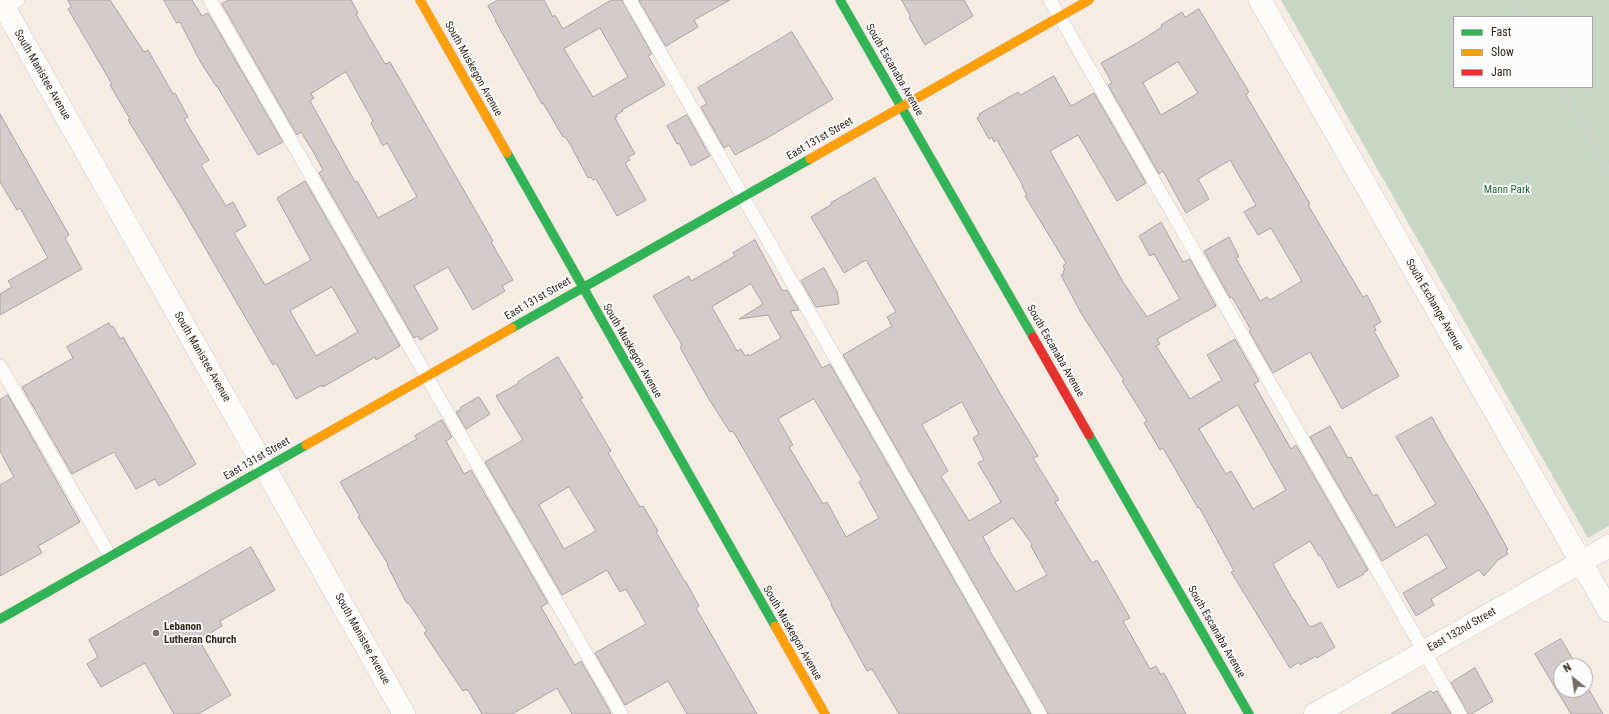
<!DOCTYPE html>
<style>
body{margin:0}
#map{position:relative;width:1609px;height:714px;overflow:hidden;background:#f5ece4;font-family:"Roboto Condensed",sans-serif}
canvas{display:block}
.legend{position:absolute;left:1453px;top:16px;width:140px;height:72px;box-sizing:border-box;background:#fcfcfc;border:1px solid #aba7a3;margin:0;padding:5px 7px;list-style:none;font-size:12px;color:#32271d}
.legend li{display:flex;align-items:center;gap:8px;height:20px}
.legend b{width:20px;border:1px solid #aba7a3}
.north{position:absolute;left:1553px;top:658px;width:40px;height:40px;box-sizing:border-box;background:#fcfcfc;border:1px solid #aba7a3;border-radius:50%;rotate:330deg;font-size:11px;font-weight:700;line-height:16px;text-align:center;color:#32271d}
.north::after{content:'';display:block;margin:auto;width:14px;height:18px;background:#766c63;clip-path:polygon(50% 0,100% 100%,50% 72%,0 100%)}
</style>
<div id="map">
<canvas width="1609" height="714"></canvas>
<ul class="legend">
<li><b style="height:5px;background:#30b455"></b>Fast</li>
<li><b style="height:5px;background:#ff9f0a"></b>Slow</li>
<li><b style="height:5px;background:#e5322d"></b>Jam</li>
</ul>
<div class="north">N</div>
</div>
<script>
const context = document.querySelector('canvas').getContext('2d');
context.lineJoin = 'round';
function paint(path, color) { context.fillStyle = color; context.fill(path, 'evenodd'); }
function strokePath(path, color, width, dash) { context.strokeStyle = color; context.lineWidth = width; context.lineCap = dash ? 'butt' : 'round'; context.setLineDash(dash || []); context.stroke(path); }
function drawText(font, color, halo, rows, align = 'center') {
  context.font = font + ' "Roboto Condensed",sans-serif'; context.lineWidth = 3.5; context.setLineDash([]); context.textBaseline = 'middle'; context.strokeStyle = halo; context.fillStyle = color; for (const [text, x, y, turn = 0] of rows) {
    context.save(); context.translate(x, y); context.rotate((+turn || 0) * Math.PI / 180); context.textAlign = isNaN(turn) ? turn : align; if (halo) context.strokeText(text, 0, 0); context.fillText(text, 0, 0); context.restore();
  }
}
const green = new Path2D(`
 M1281,0H1609V526L1588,538ZM1454,17H1592V87H1454Z`);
const building = new Path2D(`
 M68,0H110L144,52L148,50L173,94L175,93L188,117L184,119L209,160L201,165L226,206L233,202L246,226L234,233L265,285L311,260L277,198L305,181L400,346L376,360L375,357L323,387L322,385L296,399L276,363L273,365L182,208L128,120L130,119L110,85L112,84L68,9L71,7ZM332,287L358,332L316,356L290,311Z
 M164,0H192L202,16L208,13L283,142L258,155L217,86H216L200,61L180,22L177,23Z
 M229,0H351L358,13L356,14L385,64L390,62L493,241L491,242L513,280L502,286L505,291L473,310L448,267L414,286L438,329L420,340L418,336L414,338L319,173L323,170L314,153L301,132L297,135L222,4ZM346,72L373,121L371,123L383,146L387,143L417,197L378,218L357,181L355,182L310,101L314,98L311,94Z
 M498,0H544L553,17L555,15L563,29L611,0H622L652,54L648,56L665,85L622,110L623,111L616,115L617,117L615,118L635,154L628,157L630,160L625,163L646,200L617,216L596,179L593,180L591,177L588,178L570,144L565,137H563L543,103L542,104L495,20H496L488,6ZM600,28L628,77L593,97L564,49Z
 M639,0H730L694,20L698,27L666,46Z
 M902,0H964L973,16L925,45L909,17L910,16Z
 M1199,9L1249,92L1246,95L1310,204L1308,205L1363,297L1367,295L1381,322L1374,326L1376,330L1374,331L1399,376L1342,409L1310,352L1273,373L1249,331L1251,330L1232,297L1230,298L1204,251L1229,237L1239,257L1236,258L1260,301L1267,297L1270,300L1302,281L1271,228L1258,235L1244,212L1256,205L1230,160L1198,179L1209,199L1186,213L1163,171L1159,174L1108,85L1112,83L1101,63L1137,43L1162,27L1161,25L1182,12L1185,17ZM1178,62L1198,93L1161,115L1143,83Z
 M792,32L833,99L767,138L735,155L729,145L724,148L701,107L707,104L698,88Z
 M1054,76L1071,106L1094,93L1146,183L1117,201L1078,135L1050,151L1123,282L1147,317L1180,299L1154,254L1150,256L1139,236L1161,222L1183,262L1190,259L1216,306L1157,339L1160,344L1156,346L1190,399L1222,380L1207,355L1235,339L1259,381L1254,384L1291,449L1296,445L1368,570L1363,573L1364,574L1338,588L1321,556H1319L1310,541L1273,564L1293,600H1294L1309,626L1311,627L1321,622L1335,647L1317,658L1316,656L1300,665L1299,662L1290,668L1231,572L1234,571L1199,507L1198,508L1163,448L1160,450L1144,423L1147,421L1122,381L1124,380L1081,313L1061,275L1064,274L1063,271L1065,270L1063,266L1066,263L1025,196L1027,195L1022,186H1023L997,140L994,142L992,137L989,139L977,118L980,116L979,114L1018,92L1020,95ZM1238,405L1286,490L1253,509L1231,471L1226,474L1199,429Z
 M0,114L69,235L65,238L82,269L0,315V294L12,287L8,281L48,258L20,208L17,210L0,182Z
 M687,115L710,156L691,166L679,143L677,144L667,126Z
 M875,178L1001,395L1038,456L1033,458L1059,500L1055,502L1092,563L1097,560L1130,618L1123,621L1150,669L1156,666L1161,675L1164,673L1186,714H1048L843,355L892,326L887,317L896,312L866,260L844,273L811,217L832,204L831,203ZM962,402L979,434L973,438L984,460L978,463L1001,502L969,521L941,476L948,471L922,425ZM1013,518L1032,544L1031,546L1047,575L1016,592L989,550L990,549L983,537Z
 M755,240L782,290L784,291L787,290L799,310L790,311L822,368L830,364L1031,714H899L872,669L867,671L831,605L832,604L802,550L733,431L730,432L707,396L680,347L682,345L653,296L689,276L691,281L735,256L733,253ZM751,284L763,304L739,319L768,315L781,338L749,356L748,354L745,356L741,349L737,351L712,307ZM814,399L862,480L859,482L879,518L846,537L827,502L823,504L789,447L793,445L778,419Z
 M824,268L837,292L839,304L816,307L801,281Z
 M109,323L111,327L113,326L120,339L123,337L196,464L159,486L155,479L136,489L114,452L72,474L22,387L73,358L67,347Z
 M558,357L583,398L580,399L611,451L608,453L640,507L643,506L658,531L656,532L685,582H686L699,606L696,608L757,714H687L668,681L625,705L595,653L646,624L626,589L620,592L607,570L562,595L485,462L523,440L496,396L519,383L518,382ZM569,487L596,531L564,549L539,505Z
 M8,395L80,522L38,546L42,553L0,576V485L14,477L0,451V400Z
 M479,397L490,414L466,429L456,412L461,409L460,408Z
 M1432,417L1444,439L1488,513L1508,550L1506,551L1508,554L1499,559L1484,576L1479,570L1431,599L1434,605L1416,616L1403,593L1447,568L1427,534L1382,561L1310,437L1330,426L1348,458L1351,457L1373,496L1377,494L1396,528L1436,504L1396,437Z
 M442,420L452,437L446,441L464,474L471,470L548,603L541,607L573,662L575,665L581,661L611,713L608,714H572L557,688L512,714H482L468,690L467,691L466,689L463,691L424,633L427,631L410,605L406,602L387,565L388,564L358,517L360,516L340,482L417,439L415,436Z
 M251,547L275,590L220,621L222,626L199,640L231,695L198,714H174L145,663L101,687L87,664L98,657L89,640Z
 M1561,639L1577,666H1561V690H1585V683L1603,714H1571L1535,654Z
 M1475,668L1493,701L1471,714H1468L1451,683Z
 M1431,691L1433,693L1437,691L1451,714H1391Z`);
const path = new Path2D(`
 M1512,0L1522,17
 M1562,87L1609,168`);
const lane = new Path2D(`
 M210,0L621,714
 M630,0L1040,714
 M1050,0L1460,714
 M0,10L18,0
 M0,366L110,556`);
const street = new Path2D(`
 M0,0L404,714
 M1260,0L1609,611
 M1315,714L1609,546`);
const fast = new Path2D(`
 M840,0L1033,337
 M507,153L775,626
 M512,328L810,159
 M1089,435L1249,714
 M0,619L306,445`);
const slow = new Path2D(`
 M420,0L507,153
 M810,159L1089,0
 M306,445L512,328
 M775,626L825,714`);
const jam = new Path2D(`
 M1033,337L1089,435`);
const markers = [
 [156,633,4,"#766c63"]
];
const streetNames = [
 ["South Muskegon Avenue",473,69,61],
 ["South Escanaba Avenue",894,70,60],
 ["South Manistee Avenue",42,75,60],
 ["East 131st Street",820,139,-30],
 ["East 131st Street",538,299,-30],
 ["South Exchange Avenue",1434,305,60],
 ["South Muskegon Avenue",632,351,60],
 ["South Escanaba Avenue",1055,351,60],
 ["South Manistee Avenue",202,357,60],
 ["East 131st Street",257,459,-30],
 ["East 132nd Street",1462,630,-30],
 ["South Escanaba Avenue",1216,632,60],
 ["South Muskegon Avenue",792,633,60],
 ["South Manistee Avenue",362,639,61]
];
const parkNames = [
 ["Mann Park",1507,190]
];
const poiNames = [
 ["Lebanon",164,627],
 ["Lutheran Church",164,640]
];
paint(green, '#c8d7c4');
paint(building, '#d4cbcc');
strokePath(building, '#aba3a4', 1);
strokePath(lane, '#d3c9c1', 14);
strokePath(street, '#d3c9c1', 23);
strokePath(fast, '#d3c9c1', 10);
strokePath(slow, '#d3c9c1', 10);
strokePath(jam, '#d3c9c1', 10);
strokePath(path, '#d6d2d0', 2.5, [2, 2]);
strokePath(lane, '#fefcfb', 13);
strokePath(street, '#fefcfb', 22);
strokePath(fast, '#30b455', 9);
strokePath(slow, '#ff9f0a', 9);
strokePath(jam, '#e5322d', 9);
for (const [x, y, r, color] of markers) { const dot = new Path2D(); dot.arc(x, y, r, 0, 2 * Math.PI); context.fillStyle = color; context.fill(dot); strokePath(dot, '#fcfcfc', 1.5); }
drawText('11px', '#32271d', '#fcfcfc', streetNames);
drawText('11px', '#215e35', '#fcfcfc', parkNames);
drawText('bold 11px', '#32271d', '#fcfcfc', poiNames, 'left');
</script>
